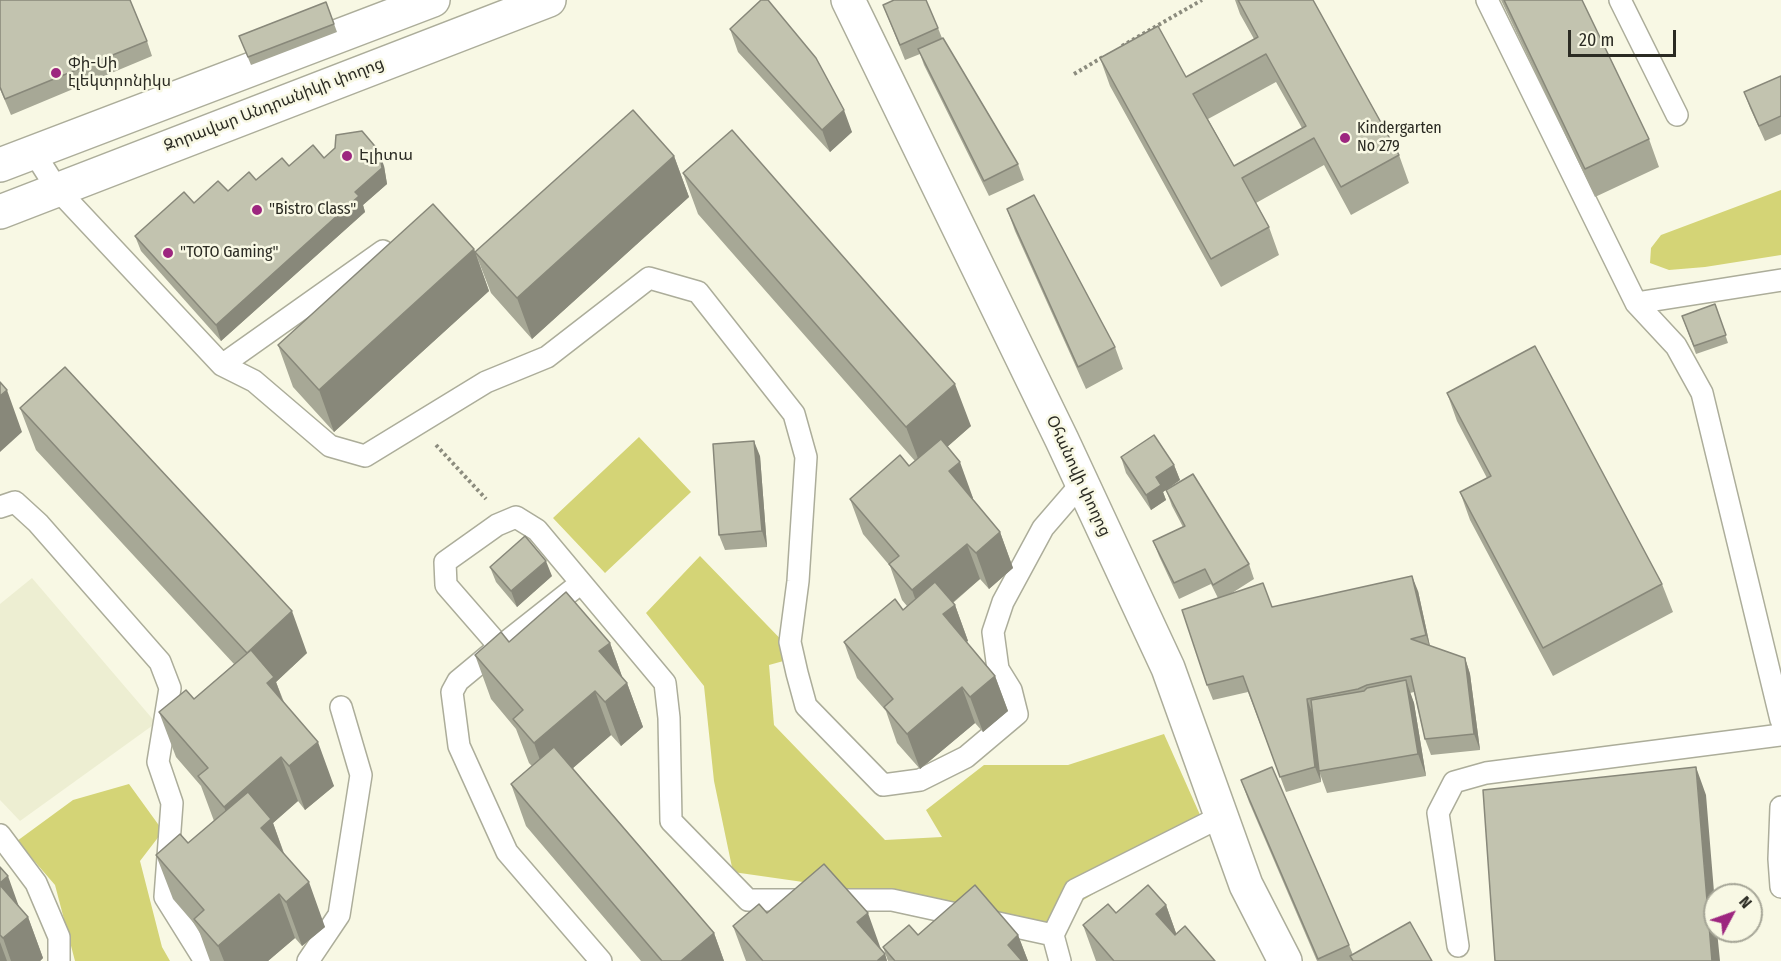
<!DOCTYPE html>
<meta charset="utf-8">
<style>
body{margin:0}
#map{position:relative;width:1781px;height:961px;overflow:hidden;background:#f8f8e4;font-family:"Fira Sans Condensed",sans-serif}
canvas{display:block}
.north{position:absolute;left:1703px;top:883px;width:60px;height:60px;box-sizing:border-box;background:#f8f8e4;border:2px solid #a6a697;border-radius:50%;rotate:49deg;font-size:16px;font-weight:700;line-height:24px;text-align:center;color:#2b2b23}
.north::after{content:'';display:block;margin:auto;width:21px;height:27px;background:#9d267f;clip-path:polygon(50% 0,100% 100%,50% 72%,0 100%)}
.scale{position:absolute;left:1568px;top:30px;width:108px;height:27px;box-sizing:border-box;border:3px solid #2b2b23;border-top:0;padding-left:8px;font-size:18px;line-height:21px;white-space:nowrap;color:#2b2b23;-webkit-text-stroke:4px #f8f8e4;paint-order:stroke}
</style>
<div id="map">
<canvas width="1781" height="961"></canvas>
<div class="north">N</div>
<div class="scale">20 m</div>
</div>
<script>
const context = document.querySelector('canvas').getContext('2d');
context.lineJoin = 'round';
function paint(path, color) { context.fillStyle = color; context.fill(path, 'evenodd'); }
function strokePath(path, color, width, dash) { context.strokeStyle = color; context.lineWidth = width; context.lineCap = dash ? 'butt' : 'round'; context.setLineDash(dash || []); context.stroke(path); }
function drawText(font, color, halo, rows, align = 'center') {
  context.font = font + ' "Fira Sans Condensed","Noto Sans Armenian",sans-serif'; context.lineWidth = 5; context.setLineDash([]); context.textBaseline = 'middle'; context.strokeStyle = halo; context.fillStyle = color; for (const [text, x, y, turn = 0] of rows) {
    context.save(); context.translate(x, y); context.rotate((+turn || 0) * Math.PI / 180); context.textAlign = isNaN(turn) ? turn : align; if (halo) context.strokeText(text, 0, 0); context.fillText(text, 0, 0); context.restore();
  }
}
const built = new Path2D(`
 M32,578L156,723L20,821L0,800V604Z`);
const green = new Path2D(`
 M1781,190V255L1705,267L1669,270L1650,263L1651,248L1661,235Z
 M639,437L691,492L605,573L553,518Z
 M700,556L798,657L769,665L774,725L885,840L942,837L926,810L984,765H1068L1164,734L1205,826L1039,927L866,891L733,872L714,781L704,686L646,613Z
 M129,784L163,831L140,861L162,947L170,961H75L55,885L17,841L73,800Z`);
const path = new Path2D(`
 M1122,46L1202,0
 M1074,74L1103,57
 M436,445L486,499`);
const service = new Path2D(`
 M1487,0L1636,303L1676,346L1702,393L1781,720
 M1620,0L1677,115
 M33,151L57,189L222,365L254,381L330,446L365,456L486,382L547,357L649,278L698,292L794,414L806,457L798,581L790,642L797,673L806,706L883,785L920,780L966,757L1017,714L1011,690L998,669L993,632L1003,602L1043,528L1081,484
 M1636,303L1781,280
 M222,365L383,251
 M0,507L15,502L38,523L160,662L170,688L158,762L172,803L165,897L205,961
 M581,583L500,647L446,585L445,562L497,525L516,517L537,530L665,683L669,718L671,821L748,900H892L1053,935
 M499,647L458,681L452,692L459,746L507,852L601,961
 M1781,807L1779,859L1781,887
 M0,835L36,883L59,937V961
 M1458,946L1438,813L1454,782L1486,773L1781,735
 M308,961L339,915L361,775L341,707
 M1060,961L1053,935L1075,890L1220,817`);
const minor = new Path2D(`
 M848,0L1062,440L1168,668L1246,885L1285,961`);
const secondary = new Path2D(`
 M0,165L433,0
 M0,212L549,0`);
const wall = new Path2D(`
 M0,0L147,41L152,56L11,115L0,89Z
 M1235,0H1313L1399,155L1409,183L1351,215L1324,165L1256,203L1269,227L1279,255L1221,287L1110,86L1100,58L1186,77L1254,39L1240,14ZM1276,82L1302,128L1234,166L1208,119Z
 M1501,0H1582L1649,139L1659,167L1595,197Z
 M326,2L337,32L251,65L239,36Z
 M883,5L938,28L942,38L1018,164L1024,180L989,196L924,65L920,54L905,60Z
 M730,29L852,132L830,152L738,52Z
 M1781,76V134L1765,141L1750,108L1744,92Z
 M674,156L689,197L532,339L491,293L475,252Z
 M324,158L384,166L387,184L363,205L365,212L221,341L141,251L135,236L194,203L256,180L289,166Z
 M683,173L971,426L947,447L973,498L972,499L1000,532L1013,568L989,589L980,579L953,603L955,605L968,641L966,642L995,676L1008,711L983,732L975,723L920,769L897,743L886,711L857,678L844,642L903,610L907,606L902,600L890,566L863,534L850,499L909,466L915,461L698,214Z
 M1007,209L1115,347L1123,369L1086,389L1015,231Z
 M474,249L489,291L334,432L293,387L278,345Z
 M1715,304L1728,343L1696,354L1682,316Z
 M1447,393L1662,584L1673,612L1553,676L1470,520L1460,492L1487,478L1457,421Z
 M20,408L307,653L276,682L284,702L334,786L305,810L298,801L273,823L284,853L325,927L302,946L295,938L268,961H210L198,928L173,899L156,855L188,843L214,821L201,786L176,757L159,712L194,699L234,664L36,450Z
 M760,456L767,547L725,550L719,535Z
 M1121,457L1174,465L1180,480L1163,492L1166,500L1151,510L1126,473Z
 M1166,490L1249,564L1254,579L1232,593L1272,607L1418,591L1430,646L1465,658L1470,674L1480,750L1431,755L1425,739L1414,692L1410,693L1414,703L1426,776L1327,793L1319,771L1313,715L1321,782L1286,792L1248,692L1213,700L1207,685L1218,598L1211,584L1179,599L1159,556L1153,541L1183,527L1172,506Z
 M490,567L552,576L517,607L496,582Z
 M509,642L610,643L623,679L627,683L643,727L621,746L611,735L573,768L714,933L724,961H641L526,826L511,784L532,766L529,763L516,729L491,699L475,655Z
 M1241,780L1349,945L1353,955L1432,961H1317L1249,802Z
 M0,867L19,907L28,917L43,958L40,961H0Z
 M1166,905L1176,933L1215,961H1096L1083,925L1116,913Z
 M767,913L881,949L885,954L887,961H746L733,926Z
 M918,935H1018L1028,961H888L883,947Z`);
const shadedWall = new Path2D(`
 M844,110L852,132L830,152L822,130Z
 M379,151L384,166L387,184L363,205L365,212L221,341L216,325L355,192Z
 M674,156L689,197L532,339L517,298Z
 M474,249L489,291L334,432L319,390Z
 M955,384L971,426L922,469L906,427Z
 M7,390L22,432L0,452V396Z
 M754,441L760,456L767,547L762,531Z
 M960,462L973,498L961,507L949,471Z
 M1174,465L1180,480L1163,492L1166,500L1151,510L1146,495L1156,477Z
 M1000,532L1013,568L989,589L976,553Z
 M967,544L980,579L925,626L912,590Z
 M546,561L552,576L517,607L511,591Z
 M1412,576L1418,591L1431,651L1426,635Z
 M955,605L968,641L956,650L943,614Z
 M292,611L307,653L276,682L290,721L247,653Z
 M610,643L625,685L627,683L643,727L621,746L605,702L599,651Z
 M1465,658L1470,674L1480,750L1474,734Z
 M995,676L1008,711L983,732L970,697Z
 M1406,680L1414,703L1426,776L1418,754Z
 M962,687L975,723L920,769L907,734Z
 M595,691L611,735L550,788L534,743Z
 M1307,699L1313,715L1321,782L1315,767Z
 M318,742L334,786L305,810L289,766Z
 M281,757L298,801L273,823L287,863L240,851L224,807Z
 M1696,767L1706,795L1715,904V931H1717L1720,961H1712Z
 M8,876L23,918L0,887V883Z
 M309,882L325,927L302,946L286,902Z
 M279,894L295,938L268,961H224L218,946Z
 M1166,905L1181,947L1156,914Z
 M868,913L883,955L857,922Z
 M28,917L43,958L40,961H11L3,938Z
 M714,933L724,961H681Z
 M1018,935L1028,961H1014L1008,945Z
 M0,942L7,961H0Z
 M885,954L887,961H877Z`);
const building = new Path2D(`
 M0,0H130L147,41L5,99L0,87Z
 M761,0H768L816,58L844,110L822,130L730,29Z
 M894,0H926L938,28L900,45L883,5Z
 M1238,0H1313L1399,155L1341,187L1314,138L1242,178L1269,227L1211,259L1100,58L1158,26L1186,77L1258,37ZM1266,54L1306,126L1234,166L1193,94Z
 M1504,0H1582L1649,139L1585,169Z
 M326,2L334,24L248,57L239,36Z
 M943,38L1018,164L984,181L918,49Z
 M1781,76V116L1759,126L1744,92Z
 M633,110L674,156L517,298L475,252Z
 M732,130L955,384L906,427L683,173Z
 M362,131L379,151L382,168L355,192L359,196L216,325L135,236L184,192L194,203L218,181L228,191L249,172L256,180L282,158L289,166L313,145L324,158L335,148L336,135Z
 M1034,195L1115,347L1078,367L1007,209Z
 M433,204L474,249L319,390L278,345Z
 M1715,304L1726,335L1694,346L1682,316Z
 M1535,346L1662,584L1543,648L1460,492L1491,476L1447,393Z
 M65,367L292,611L247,653L20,408Z
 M0,382L7,390L0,396Z
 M1154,435L1174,465L1156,477L1161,485L1146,495L1121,457Z
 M941,439L960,462L949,471L1000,532L976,553L967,544L912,590L889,564L899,556L850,499L900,455L909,466Z
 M754,441L762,531L719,535L713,444Z
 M1193,474L1249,564L1213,585L1205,569L1174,583L1153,541L1185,526L1166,490Z
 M525,536L546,561L511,591L490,567Z
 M1412,576L1426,635L1411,639L1465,658L1474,734L1425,739L1411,676L1367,685L1358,689L1307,699L1315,767L1280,777L1243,676L1207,685L1182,610L1263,583L1272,607Z
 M935,582L955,605L943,614L995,676L970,697L962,687L907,734L884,707L893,699L844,642L895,599L903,610Z
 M566,592L610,643L599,651L627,683L605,702L595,691L534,743L513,719L523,710L475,655L501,632L509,642Z
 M251,650L274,677L267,683L318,742L289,766L281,757L224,807L198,776L208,768L159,712L186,690L194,699Z
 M1406,680L1418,754L1319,771L1311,700L1364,691L1367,688Z
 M554,747L714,933L681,961H662L511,784Z
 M1272,767L1349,945L1318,959L1241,780Z
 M1696,767L1712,961H1495L1483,790Z
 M248,792L271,819L261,828L309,882L286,902L279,894L218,946L194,919L204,910L156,855L180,834L188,843Z
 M824,864L868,913L857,922L885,954L877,961H763L733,926L759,904L767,913Z
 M0,867L8,876L0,883Z
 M0,885L28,917L3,938L0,935Z
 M975,885L1018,935L1008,945L1022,961H895L883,947L909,925L918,935Z
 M1148,885L1166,905L1156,914L1175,935L1185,926L1215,961H1114L1083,925L1108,904L1116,913Z
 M1410,922L1432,961H1353L1350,956Z`);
const markers = [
 [56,73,6,"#9d267f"],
 [1345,138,6,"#9d267f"],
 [347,156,6,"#9d267f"],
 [257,210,6,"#9d267f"],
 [168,253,6,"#9d267f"]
];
const poiNames = [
 ["Փի-Սի",68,64],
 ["էլեկտրոնիկս",68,82],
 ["Kindergarten",1357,129],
 ["No 279",1357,147],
 ["Էլիտա",359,156],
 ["\"Bistro Class\"",269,210],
 ["\"TOTO Gaming\"",180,253]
];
const streetNames = [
 ["Զորավար Անդրանիկի փողոց",274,105,-21],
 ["Օհանովի փողոց",1078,476,65]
];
paint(built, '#edeed2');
paint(green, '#d4d476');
strokePath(service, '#acad9a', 24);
strokePath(minor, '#acad9a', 36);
strokePath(secondary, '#acad9a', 36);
strokePath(path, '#8c8c7e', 4, [3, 3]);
strokePath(service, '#fff', 21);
strokePath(minor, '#fff', 33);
strokePath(secondary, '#fff', 33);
paint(wall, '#a7a896');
paint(shadedWall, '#88887a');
paint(building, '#c2c3af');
strokePath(building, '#88887a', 1.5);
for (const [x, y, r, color] of markers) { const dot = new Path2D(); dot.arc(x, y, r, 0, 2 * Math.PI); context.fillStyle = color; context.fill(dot); strokePath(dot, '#f8f8e4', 2); }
drawText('16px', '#2b2b23', '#f8f8e4', poiNames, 'left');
drawText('16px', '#2b2b23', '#f8f8e4', streetNames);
</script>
